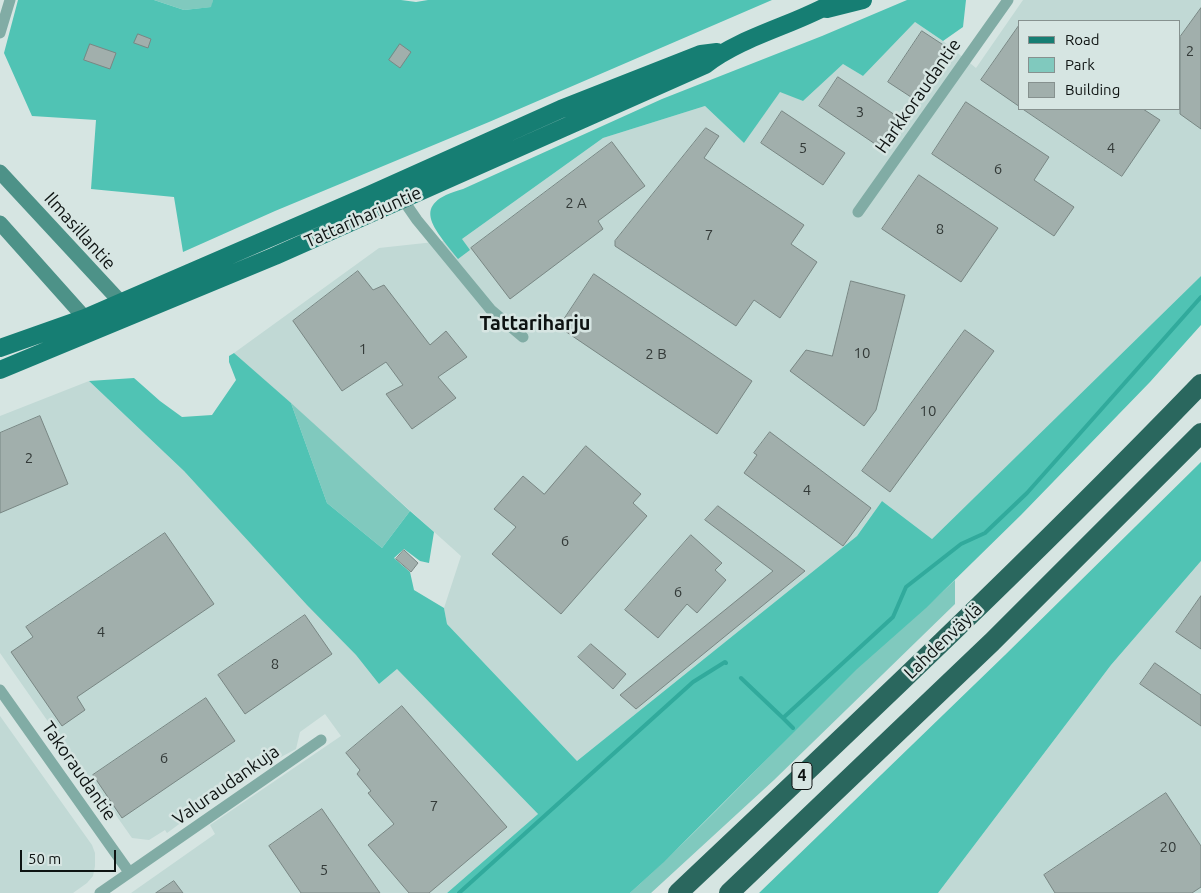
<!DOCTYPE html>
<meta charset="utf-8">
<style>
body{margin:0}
#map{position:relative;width:1201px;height:893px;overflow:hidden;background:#d6e5e2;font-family:Ubuntu,sans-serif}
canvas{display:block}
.legend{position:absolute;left:1018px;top:20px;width:162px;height:90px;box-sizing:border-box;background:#d6e5e2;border:1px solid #86918f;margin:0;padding:6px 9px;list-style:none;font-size:15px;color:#0e1312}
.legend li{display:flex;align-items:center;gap:10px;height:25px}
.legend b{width:25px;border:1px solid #86918f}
.scale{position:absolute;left:20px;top:850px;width:96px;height:22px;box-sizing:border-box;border:2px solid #0e1312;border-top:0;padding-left:6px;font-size:15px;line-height:18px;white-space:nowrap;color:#0e1312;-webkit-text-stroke:4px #d6e5e2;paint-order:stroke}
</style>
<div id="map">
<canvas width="1201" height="893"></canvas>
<ul class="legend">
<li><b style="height:6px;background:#167e73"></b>Road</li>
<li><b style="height:14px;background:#80c9be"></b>Park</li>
<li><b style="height:14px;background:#a1afac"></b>Building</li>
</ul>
<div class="scale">50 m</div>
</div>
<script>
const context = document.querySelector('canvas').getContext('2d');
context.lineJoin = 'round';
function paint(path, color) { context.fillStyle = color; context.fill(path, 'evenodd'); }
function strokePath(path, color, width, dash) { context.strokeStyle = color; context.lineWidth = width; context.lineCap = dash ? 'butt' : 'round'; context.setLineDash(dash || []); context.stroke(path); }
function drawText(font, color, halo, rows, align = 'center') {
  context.font = font + ' Ubuntu,sans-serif'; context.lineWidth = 5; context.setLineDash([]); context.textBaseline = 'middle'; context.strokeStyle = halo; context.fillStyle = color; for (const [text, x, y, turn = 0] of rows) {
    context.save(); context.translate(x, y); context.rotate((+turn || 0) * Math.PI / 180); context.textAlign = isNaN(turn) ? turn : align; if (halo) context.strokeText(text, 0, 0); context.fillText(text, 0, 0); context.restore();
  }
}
const built = new Path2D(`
 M1023,0H1201V276L932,539L882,501L857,536L577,761L447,624L444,608L461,556L234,353L379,248L462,239L603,138L705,106L744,143L780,91L803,101L843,64L863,76L915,22L943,41L976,68ZM1020,21H1180V109H1020Z
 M89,381L184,471L356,655L379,684L397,669L538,814L447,893H131L215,834L210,825L341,736L325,714L300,732L296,749L242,778L167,833L165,830L149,840L132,838L82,767L77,763L0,653V416Z
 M1201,561V893H938L1111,665Z
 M0,716L92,845L95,853V866L93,876L87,883L73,893H0Z`);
const green = new Path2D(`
 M154,0H213L212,7L184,10Z
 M291,403L410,511L382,548L327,503Z
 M955,580V604L774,780L651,893H630C709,822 780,743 856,669C888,639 923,611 955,580Z`);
const forest = new Path2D(`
 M18,0H154L184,10L211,7L213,0H401L416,2L428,0H772L489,122L275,211L183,252L174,197L91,189L96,120L32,116L4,53Z
 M907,0H966L963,27L943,41L915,22L863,76L843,64L803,101L780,92L744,143L705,106L603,138L462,239L470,250L458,259C434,228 408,204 463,189L662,99L822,36Z
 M1201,276V325L1150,382L1021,515L926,608L857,669L664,862L630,893H447L538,814L397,669L379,684L356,655L307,605L184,471L89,381L134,378L160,401L182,417L212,415L236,380L229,362V356L234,353L291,403L327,503L382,548L410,511L434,532L429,563L420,561L404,549L394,558L410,572L414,590L444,608L447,624L577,761L857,536L882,501L932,539Z
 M1201,462V561L1111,665L938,893H759L1005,655Z`);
const stream = new Path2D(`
 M741,678L783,718L893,617L906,587L961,544L985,533L1027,493L1201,297
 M783,718L793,728
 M459,893L693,682L725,662L726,663`);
const building = new Path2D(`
 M1201,8V129L1180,114V37Z
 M1020,24V107L981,80Z
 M922,31L948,48L914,99L888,82Z
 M138,34L151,39L148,48L134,43Z
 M90,44L116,53L110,69L84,60Z
 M400,44L411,52L400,68L389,60Z
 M838,77L901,119L881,148L819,106Z
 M966,102L1049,157L1034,180L1074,207L1054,236L932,154Z
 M1023,109H1143L1160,120L1122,176Z
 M782,111L845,153L823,185L761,143Z
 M706,128L719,136L704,158L804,225L791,244L817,262L780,318L754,300L736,326L615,246V241Z
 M612,142L645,186L598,221L603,229L510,299L471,248Z
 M919,175L998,228L961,282L882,229Z
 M358,271L373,290L384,285L430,345L446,331L467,357L438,377L456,398L412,429L386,394L403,385L386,362L342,391L293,321Z
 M594,274L752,381L717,434L559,327Z
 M851,281L905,295L876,410L864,426L790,371L806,350L832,356Z
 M965,330L994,351L890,492L862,471Z
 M40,416L68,484L0,513V433Z
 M770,432L871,508L843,546L744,473L757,455L754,453Z
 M586,446L641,494L633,503L647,516L561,614L492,554L516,527L494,509L523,476L544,494Z
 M718,506L805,571L636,709L620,695L773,571L705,520Z
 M165,533L214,604L77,697L85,710L62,726L11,652L33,637L26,627Z
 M691,535L722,563L715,570L726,580L697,613L687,604L658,638L625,610Z
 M404,550L418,563L411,572L396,559Z
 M1201,596V649L1176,632Z
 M305,615L332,654L245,714L218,675Z
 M591,644L626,674L613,689L578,657Z
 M1155,663L1201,695V726L1140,684Z
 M206,698L235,741L122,818L93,775Z
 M402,706L507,827L429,893H409L368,845L394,824L368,793L371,791L357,774L360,770L346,753Z
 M1166,793L1201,846V887L1192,893H1055L1044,875Z
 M322,809L357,860L380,893H301L269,846Z
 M174,881L183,893H156Z`);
const minor = new Path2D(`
 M0,33L10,0
 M399,194L417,220L491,310L523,337
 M858,212L1008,0
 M0,690L129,872
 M100,893L321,740`);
const secondary = new Path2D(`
 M0,172L128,310
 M0,223L92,326`);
const primary = new Path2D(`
 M827,9L863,0
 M0,348L85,318L369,195L561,109L701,54L717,52
 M0,370L275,256L705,65C744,35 796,25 838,0`);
const motorway = new Path2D(`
 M678,893C855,726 1032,559 1201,384
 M729,893L992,642L1201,433`);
const numberNames = [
 ["2",1190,51],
 ["3",860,112],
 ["5",803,148],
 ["4",1111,148],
 ["6",998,169],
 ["2 A",576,203],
 ["8",940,229],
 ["7",709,235],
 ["1",363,349],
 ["10",862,353],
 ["2 B",656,354],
 ["10",928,411],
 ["2",29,458],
 ["4",807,490],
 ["6",565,541],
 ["6",678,592],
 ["4",101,632],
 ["8",275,664],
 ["6",164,758],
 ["7",434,806],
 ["20",1168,847],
 ["5",324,870]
];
const shields = [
 [802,776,20]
];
const shieldNames = [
 ["4",802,776]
];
const streetNames = [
 ["Harkkoraudantie",918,96,-55],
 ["Tattariharjuntie",363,217,-24],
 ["Ilmasillantie",80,231,48],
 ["Lahdenväylä",943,641,-44],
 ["Takoraudantie",79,771,55],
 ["Valuraudankuja",226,785,-35]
];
const quarterNames = [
 ["Tattariharju",535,323]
];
paint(built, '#c1d9d5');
paint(green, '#80c9be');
paint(forest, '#50c3b4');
strokePath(stream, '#31aa9c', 4);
paint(building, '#a1afac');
strokePath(building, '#798784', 1);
strokePath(minor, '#81aca5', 11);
strokePath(secondary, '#4d9288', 15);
strokePath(primary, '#167e73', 18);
strokePath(motorway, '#2a675e', 20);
drawText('15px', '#333a38', null, numberNames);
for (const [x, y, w] of shields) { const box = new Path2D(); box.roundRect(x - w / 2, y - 13.5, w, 27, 4); context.fillStyle = '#d6e5e2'; context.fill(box); strokePath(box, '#0e1312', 1); }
drawText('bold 16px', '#0e1312', null, shieldNames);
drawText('18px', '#0e1312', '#d6e5e2', streetNames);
drawText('bold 20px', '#0e1312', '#d6e5e2', quarterNames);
</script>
